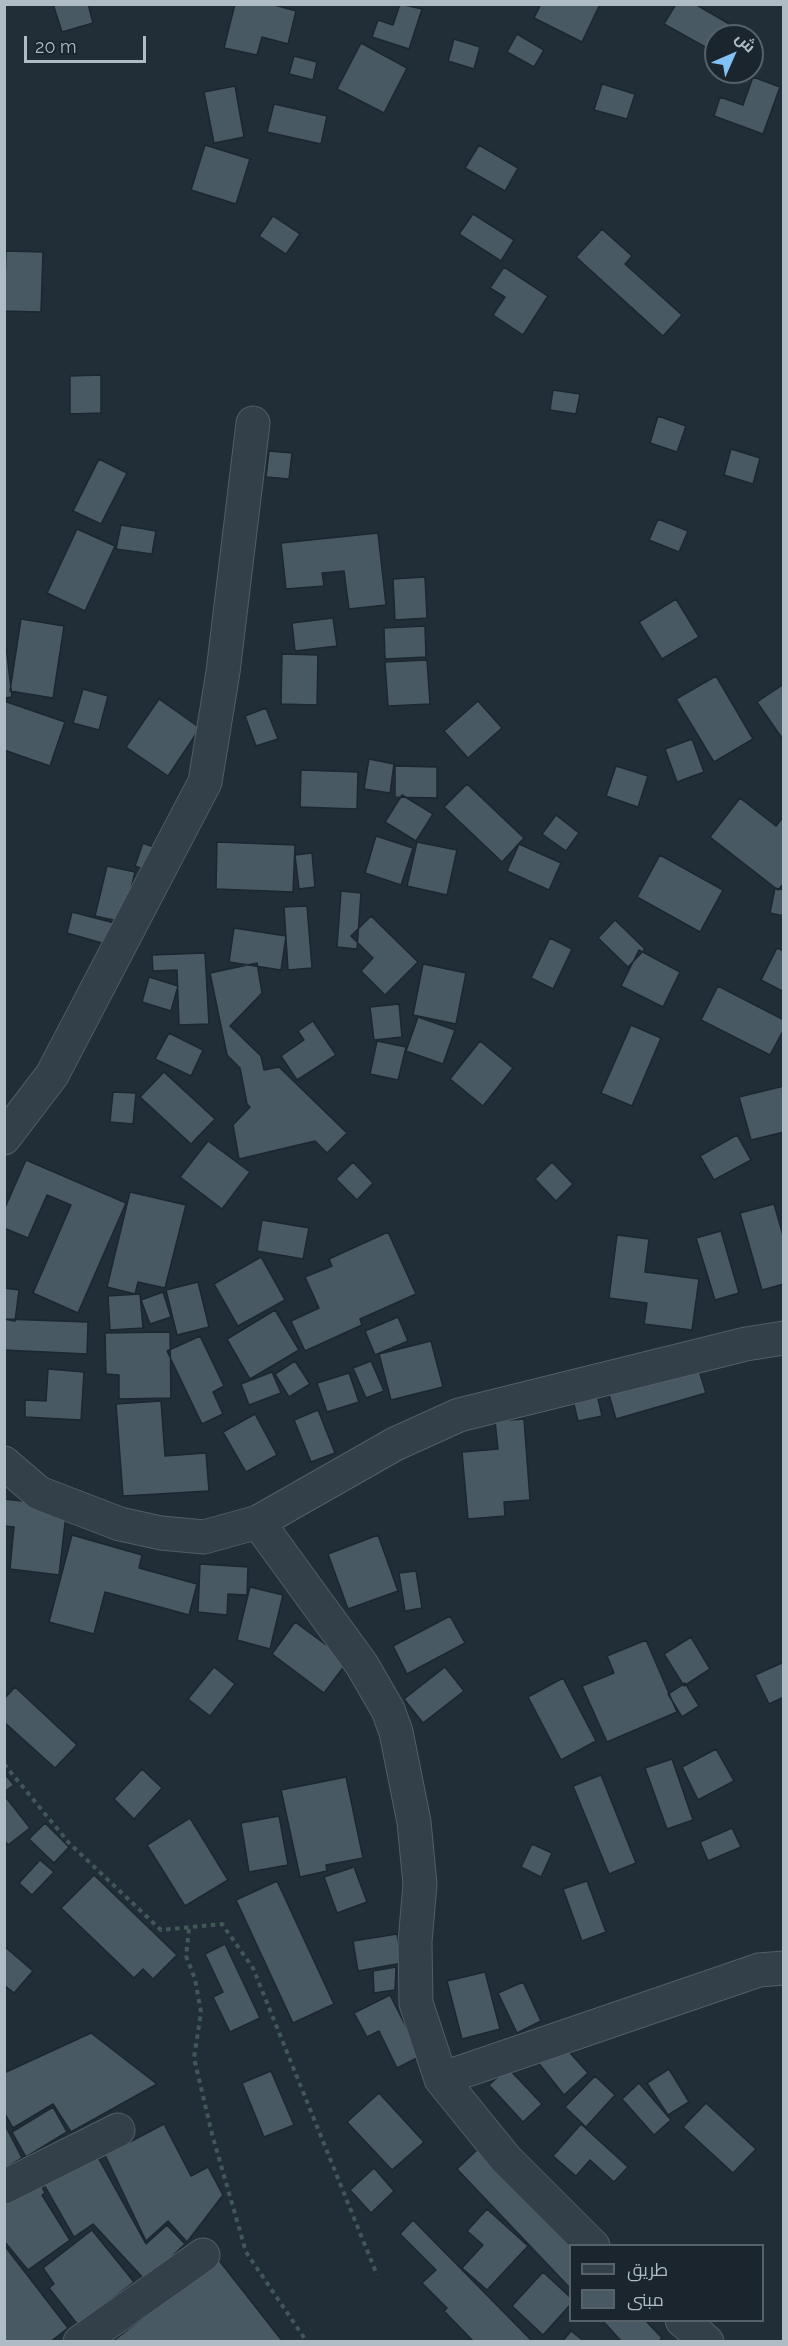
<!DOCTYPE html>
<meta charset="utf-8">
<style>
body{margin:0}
#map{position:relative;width:788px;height:2346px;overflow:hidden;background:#212e38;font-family:Raleway,Cairo,sans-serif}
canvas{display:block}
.frame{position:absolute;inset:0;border:6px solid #afbbc5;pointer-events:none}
.legend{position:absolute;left:569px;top:2244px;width:195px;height:78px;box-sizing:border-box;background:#1a252d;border:2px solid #56616a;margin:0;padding:8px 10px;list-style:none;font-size:18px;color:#afbbc5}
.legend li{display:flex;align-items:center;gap:12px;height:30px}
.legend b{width:30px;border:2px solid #56616a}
.north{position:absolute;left:704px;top:24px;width:60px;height:60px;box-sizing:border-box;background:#1a252d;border:2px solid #56616a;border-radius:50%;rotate:45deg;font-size:16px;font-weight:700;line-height:24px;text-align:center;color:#afbbc5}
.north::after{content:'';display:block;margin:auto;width:21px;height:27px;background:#83c0f6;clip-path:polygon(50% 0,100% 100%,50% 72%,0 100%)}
.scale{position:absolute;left:24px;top:36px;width:122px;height:27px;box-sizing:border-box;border:3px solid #afbbc5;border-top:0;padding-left:8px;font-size:18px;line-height:21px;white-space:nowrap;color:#afbbc5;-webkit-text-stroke:4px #1a252d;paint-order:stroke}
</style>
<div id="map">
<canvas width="788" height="2346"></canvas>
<div class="frame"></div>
<ul class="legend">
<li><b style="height:8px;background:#344049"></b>طريق</li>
<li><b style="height:16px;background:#495964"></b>مبنى</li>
</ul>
<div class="north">ش</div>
<div class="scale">20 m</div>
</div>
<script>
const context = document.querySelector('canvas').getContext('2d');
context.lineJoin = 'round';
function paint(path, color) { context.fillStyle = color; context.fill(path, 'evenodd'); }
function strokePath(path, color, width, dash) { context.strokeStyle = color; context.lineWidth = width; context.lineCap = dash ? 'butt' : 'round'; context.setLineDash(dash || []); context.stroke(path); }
const building = new Path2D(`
 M53,4H88L93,23L62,32Z
 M235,4H271L296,11L288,44L262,37L257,55L224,48Z
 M400,4L422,9L409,49L372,37L378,20L393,25Z
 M541,4H600L582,42L534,18Z
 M676,4H695L731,25L725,36H716V53L664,24Z
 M517,34L544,50L534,67L507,52Z
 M454,39L480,47L474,69L448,61Z
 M361,43L407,68L384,113L337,89Z
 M294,56L317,62L313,80L289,74Z
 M753,77L780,87L763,134L714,116L720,97L743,105Z
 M602,84L635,94L627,119L594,110Z
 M235,86L244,137L214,143L204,92Z
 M274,104L327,116L321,144L267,132Z
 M205,145L250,159L236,204L191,190Z
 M479,145L518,168L505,191L465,168Z
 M473,214L514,240L501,261L459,234Z
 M273,216L300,234L286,254L259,236Z
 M602,229L632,256L625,264L682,315L663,336L576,257Z
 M6,251L43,252L41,312L4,311Z
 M504,267L548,296L523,335L493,315L505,297L490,288Z
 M101,375V413L70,414V376Z
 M553,390L580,394L576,414L550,410Z
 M658,416L686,426L677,452L650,443Z
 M731,449L760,458L753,484L724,475Z
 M269,451L292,453L289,479L266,477Z
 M99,459L127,473L101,524L73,511Z
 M658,519L688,531L679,552L649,540Z
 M121,525L156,531L152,554L116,549Z
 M77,529L115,546L85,611L47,593Z
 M378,533L386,605L349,609L344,571L322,573L324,586L286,589L281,543Z
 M425,577L427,618L395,620L393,579Z
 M676,599L699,637L662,659L639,622Z
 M333,618L337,646L295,651L292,623Z
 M21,619L64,626L53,698L10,691Z
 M425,626L426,657L385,659L384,628Z
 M4,629L12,697L4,698Z
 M282,654L318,655L317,705L281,704Z
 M427,660L430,704L388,706L385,662Z
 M716,676L753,739L714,762L676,699Z
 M784,684V741L757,702Z
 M83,689L108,696L99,730L73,723Z
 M159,699L200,728L168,776L126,747Z
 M4,701L65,722L50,766L4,750Z
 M478,701L502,728L468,758L444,731Z
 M266,708L278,739L256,746L245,716Z
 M692,739L704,772L677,782L665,749Z
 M369,759L394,764L390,793L364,789Z
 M395,766L437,767V798L395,797Z
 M616,766L648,776L638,807L606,796Z
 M301,770L358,772L357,809L300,807Z
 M467,784L524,838L502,862L444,807Z
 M402,795L433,814L416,841L385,822Z
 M740,798L776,826L784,816V883L778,890L710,837Z
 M556,815L579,833L566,851L542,834Z
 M376,836L413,848L401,885L365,873Z
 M217,842L295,845L293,892L216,889Z
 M417,842L457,850L447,895L407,886Z
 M143,843L169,853L161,876L135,866Z
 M519,844L561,863L549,890L507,871Z
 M312,853L315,887L299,889L295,855Z
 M660,855L723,890L700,932L637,897Z
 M107,866L135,872L123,922L95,916Z
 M775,888L784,890V916L770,913Z
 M341,891L361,893L357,949L337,947Z
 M307,906L312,968L288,970L284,907Z
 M72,912L122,925L116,947L67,933Z
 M371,916L418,962L385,995L361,971L373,958L351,936Z
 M615,920L645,949L628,967L598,938Z
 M234,928L286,936L281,970L229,962Z
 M550,938L572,949L553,989L531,978Z
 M777,948L784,951V992L761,980Z
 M639,950L680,972L663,1007L621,986Z
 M205,953L209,1024L179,1025L177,970L153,971L152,955Z
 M257,963L262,993L230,1026L261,1056L264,1070L279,1067L347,1133L327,1153L315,1141L239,1159L233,1125L250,1107L247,1104L240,1068L227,1055L210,973Z
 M423,964L466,973L456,1024L413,1015Z
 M149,977L178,986L171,1011L142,1002Z
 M718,986L784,1020V1029L770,1055L701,1020Z
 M399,1004L402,1037L374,1040L370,1007Z
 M418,1017L455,1030L443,1064L406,1051Z
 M313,1021L336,1055L297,1080L281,1056L304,1040L298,1031Z
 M631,1025L661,1038L632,1106L601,1093Z
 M169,1033L203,1050L191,1076L155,1059Z
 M377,1041L406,1047L398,1080L370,1074Z
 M480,1041L513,1068L483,1106L450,1079Z
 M164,1072L215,1119L191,1144L140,1097Z
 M784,1086V1132L751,1140L739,1097Z
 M113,1092L136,1093L133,1124L110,1122Z
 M737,1135L751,1160L714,1180L700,1156Z
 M208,1141L250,1172L222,1209L180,1177Z
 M26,1160L126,1203L78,1313L33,1293L71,1205L47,1195L28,1238L4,1228V1210Z
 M353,1162L373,1183L357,1200L336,1179Z
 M552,1162L573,1184L556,1201L535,1179Z
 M130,1192L186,1205L165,1288L138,1282L135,1294L107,1287Z
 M774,1204L784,1239V1284L762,1290L740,1213Z
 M262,1220L309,1228L303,1259L257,1251Z
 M721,1231L739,1293L715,1300L696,1238Z
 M388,1232L416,1294L360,1319L362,1325L305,1351L291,1321L319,1308L305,1277L332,1266L329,1259Z
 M617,1235L649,1239L645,1272L699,1279L692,1330L644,1324L647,1303L609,1298Z
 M261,1257L285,1300L238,1326L214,1284Z
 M198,1282L209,1327L177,1335L166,1290Z
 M4,1288L19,1290L15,1321L4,1319Z
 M163,1292L171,1317L150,1324L141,1300Z
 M140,1294L143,1328L110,1330L108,1296Z
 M275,1310L299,1350L250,1379L227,1339Z
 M398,1317L408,1341L375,1355L365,1331Z
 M4,1319L88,1322L87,1354L4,1350Z
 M170,1332L171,1398L119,1399V1375L106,1374L105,1333Z
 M200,1336L224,1386L213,1392L223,1414L202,1424L167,1351Z
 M431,1341L443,1387L391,1400L379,1354Z
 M295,1361L310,1384L289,1397L275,1374Z
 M371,1361L384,1391L366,1398L353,1368Z
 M697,1364L706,1393L616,1419L608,1391Z
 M48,1369L84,1372L81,1420L25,1417V1400L46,1401Z
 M272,1372L281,1393L249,1405L241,1384Z
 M349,1373L359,1402L327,1412L317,1383Z
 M595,1386L602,1416L578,1421L571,1392Z
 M161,1401L165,1456L206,1453L209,1491L123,1496L116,1404Z
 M318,1410L335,1453L311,1462L294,1420Z
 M255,1414L277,1455L246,1472L223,1432Z
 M524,1419L530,1500L504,1502L505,1516L468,1519L462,1452L498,1449L495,1421Z
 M4,1499L67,1506L59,1575L10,1569L14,1527L4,1526Z
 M72,1535L142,1555L139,1568L197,1584L189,1615L105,1592L94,1634L49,1622Z
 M378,1535L398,1591L348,1609L328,1554Z
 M200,1564L248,1567L247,1595L228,1594L227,1615L198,1612Z
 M416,1571L422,1608L405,1611L399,1573Z
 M250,1587L283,1595L270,1649L237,1640Z
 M450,1616L465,1643L407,1674L393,1646Z
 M295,1622L348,1661L324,1693L272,1654Z
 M691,1637L710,1669L684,1686L664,1654Z
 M646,1640L677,1712L607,1742L582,1686L614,1673L607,1656Z
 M784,1662V1697L769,1704L755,1675Z
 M214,1667L235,1684L210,1716L188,1699Z
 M445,1667L464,1691L423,1723L404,1699Z
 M563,1678L596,1741L561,1760L528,1697Z
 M685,1683L699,1706L682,1717L668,1694Z
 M15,1687L77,1745L55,1768L4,1722V1699Z
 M716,1749L734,1781L698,1800L682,1767Z
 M672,1759L693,1820L667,1829L645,1768Z
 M142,1769L162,1788L134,1819L114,1799Z
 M4,1773L14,1785L4,1792Z
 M601,1775L636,1863L609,1874L573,1786Z
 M346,1777L363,1858L326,1865L327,1871L300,1877L281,1790Z
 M4,1795L30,1828L8,1845L4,1840Z
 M279,1816L288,1865L249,1872L241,1823Z
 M190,1818L228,1880L185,1906L147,1845Z
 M45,1823L69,1847L54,1863L29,1839Z
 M732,1828L741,1847L708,1861L700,1842Z
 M532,1844L552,1853L541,1877L521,1867Z
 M40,1860L54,1872L32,1895L19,1883Z
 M354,1867L367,1902L337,1913L324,1877Z
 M94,1875L177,1955L153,1979L143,1969L134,1978L61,1908Z
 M277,1881L334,2004L293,2023L236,1900Z
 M587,1881L606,1932L582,1941L563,1889Z
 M397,1934L402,1963L358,1971L353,1941Z
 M225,1944L260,2018L230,2032L213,1997L223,1992L205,1954Z
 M4,1946L33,1971L14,1993L4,1985Z
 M396,1967L395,1990L374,1993L373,1971Z
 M485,1972L500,2029L462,2039L447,1981Z
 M523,1982L541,2021L517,2033L498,1993Z
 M390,1995L421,2056L397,2068L379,2031L367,2037L354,2013Z
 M91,2033L157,2084L71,2132L53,2104L13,2128L4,2112V2073Z
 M563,2045L588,2073L564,2095L537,2061Z
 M508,2068L542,2104L523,2122L489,2085Z
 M669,2069L689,2102L668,2115L647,2083Z
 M271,2071L294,2125L264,2137L242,2083Z
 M595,2076L615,2095L586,2127L565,2107Z
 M639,2083L671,2120L654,2135L622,2099Z
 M379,2093L424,2142L392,2170L347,2122Z
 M706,2103L756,2149L733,2173L683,2127Z
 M53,2107L67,2132L26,2157L12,2132Z
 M4,2123L22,2158L4,2169Z
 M164,2124L191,2176L208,2167L223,2195L187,2242L168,2221L146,2241L105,2155Z
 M581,2124L628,2167L614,2182L590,2160L576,2176L553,2156Z
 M479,2148L570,2246V2288L457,2169Z
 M95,2152L146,2244L167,2225L185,2244L146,2281L93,2224L74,2237L42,2181Z
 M374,2168L394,2191L371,2213L350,2190Z
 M40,2183L45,2193L42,2195L70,2240L28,2270L4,2241V2204Z
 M487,2209L528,2246L487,2290L462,2268L483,2245L467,2231Z
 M413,2220L533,2342H474L444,2311L447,2308L422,2283L436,2270L400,2234Z
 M92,2230L134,2282L78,2325L49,2288L54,2284L43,2268Z
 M4,2245L68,2328L50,2342H4Z
 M218,2259L283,2342H112Z
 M543,2272L570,2297V2305L543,2335L512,2306Z
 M602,2320H645L662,2338L658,2342H622Z
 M571,2331L585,2342H562Z`);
const path = new Path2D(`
 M4,1764L69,1843L161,1930L222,1924L253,1968L377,2275
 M189,1929L186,1956L195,1979L201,2012L194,2058L212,2134L246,2252L307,2342`);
const minor = new Path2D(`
 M4,1138L52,1075L205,782L223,672L253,423
 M4,1463L39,1493L120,1524L161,1533L204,1537L258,1522L395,1444L459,1415L746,1344L784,1338
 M258,1522L362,1665L388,1710L396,1732L414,1822L420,1884L415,1942L416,2003L441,2079L505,2158L593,2246
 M441,2079L759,1970L784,1968
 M4,2187L118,2130
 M682,2320L707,2342
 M80,2342L203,2255`);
paint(building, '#495964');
strokePath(building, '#1c272f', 1.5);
strokePath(minor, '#525e66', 35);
strokePath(path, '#425857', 4, [4.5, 4.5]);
strokePath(minor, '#344049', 33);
</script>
